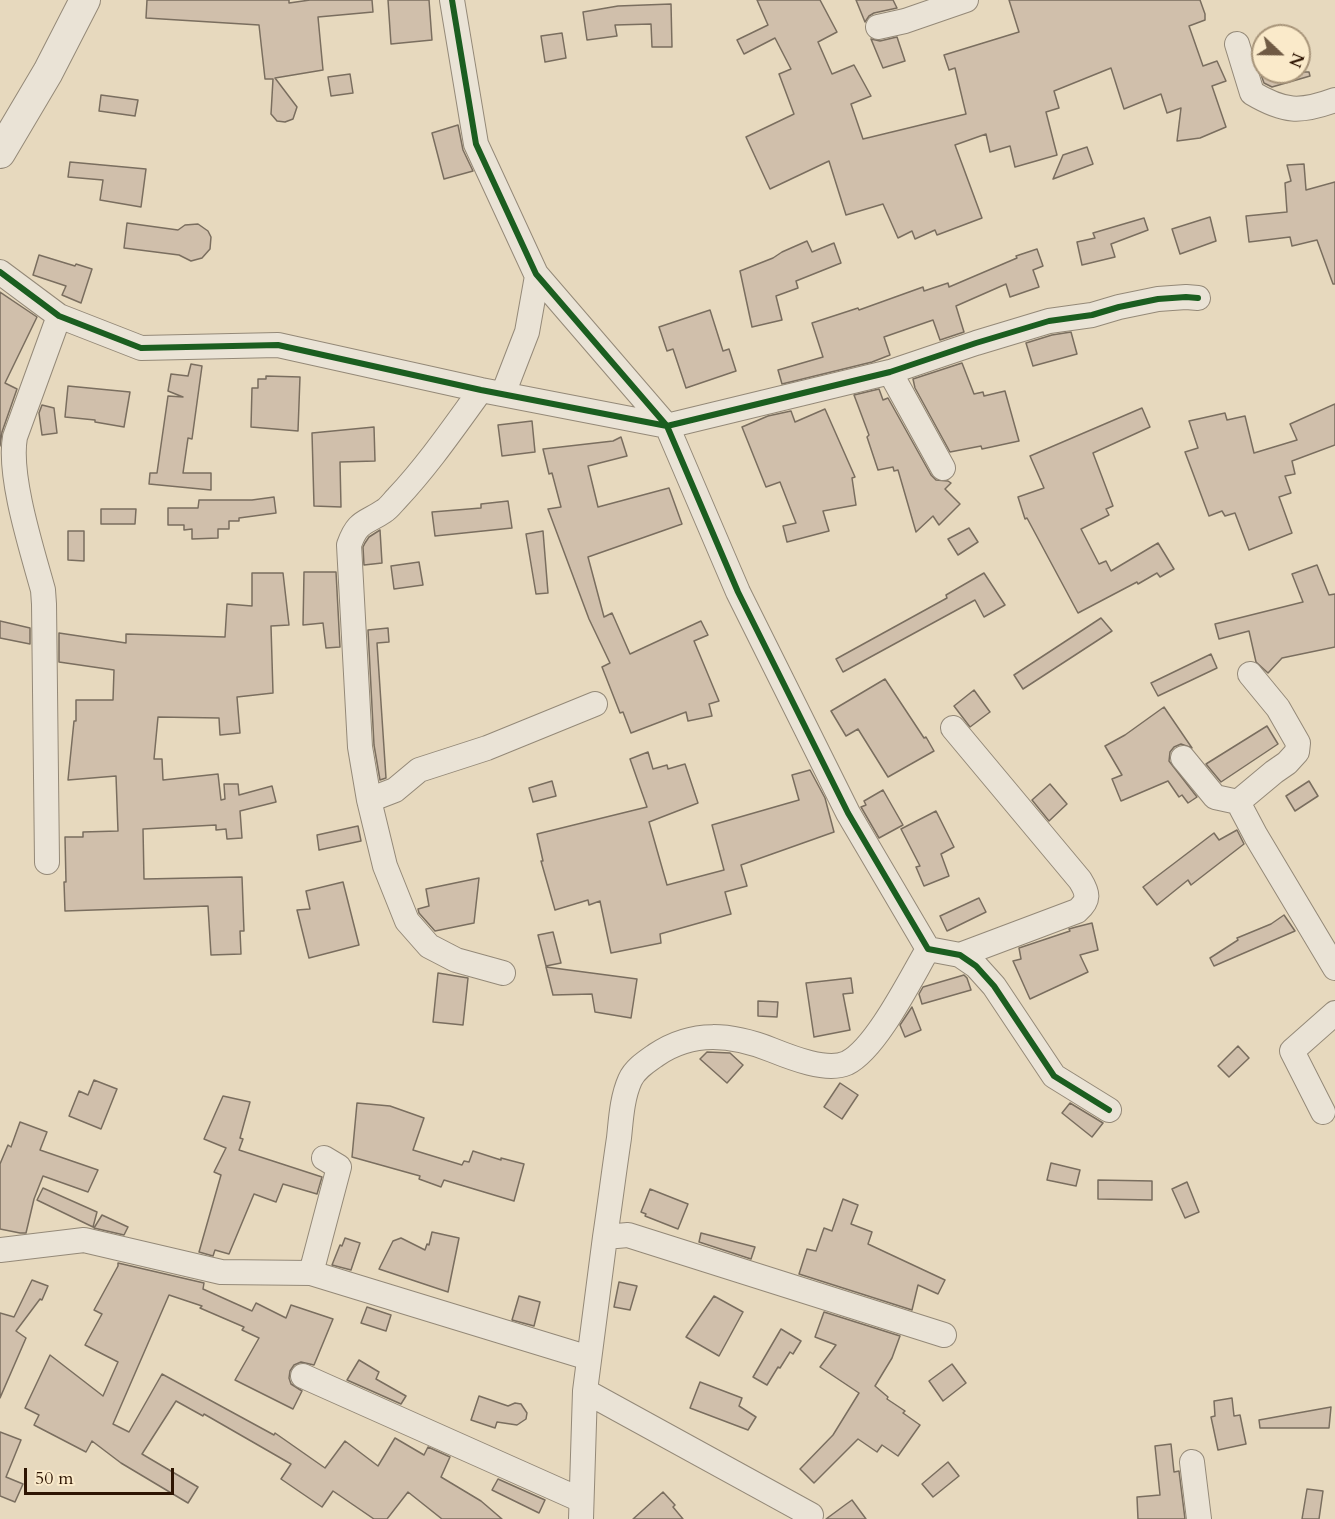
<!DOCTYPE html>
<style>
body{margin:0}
#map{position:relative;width:1335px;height:1519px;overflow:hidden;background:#e7d9be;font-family:Cardo,serif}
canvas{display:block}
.north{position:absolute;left:1251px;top:24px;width:60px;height:60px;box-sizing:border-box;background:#faeaca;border:2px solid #a8957a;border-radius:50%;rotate:112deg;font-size:16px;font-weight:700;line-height:24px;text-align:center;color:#2e1503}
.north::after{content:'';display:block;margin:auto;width:21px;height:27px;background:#6f5a44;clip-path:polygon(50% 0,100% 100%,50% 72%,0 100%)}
.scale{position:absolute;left:24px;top:1468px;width:150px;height:27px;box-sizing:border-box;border:3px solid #2e1503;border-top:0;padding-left:8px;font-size:18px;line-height:21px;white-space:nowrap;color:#2e1503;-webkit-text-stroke:4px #faeaca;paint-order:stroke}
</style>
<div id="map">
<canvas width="1335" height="1519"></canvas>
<div class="north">N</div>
<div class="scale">50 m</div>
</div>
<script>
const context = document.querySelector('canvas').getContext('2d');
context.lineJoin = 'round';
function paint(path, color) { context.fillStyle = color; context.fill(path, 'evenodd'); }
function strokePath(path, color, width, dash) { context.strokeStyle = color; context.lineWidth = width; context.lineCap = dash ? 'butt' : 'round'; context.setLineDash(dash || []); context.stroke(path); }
const building = new Path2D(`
 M147,0H289V3L310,0H372L373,12L318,17L323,70L275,78L297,107L293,119L285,122L277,121L271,114L273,79H265L259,25L146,18Z
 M388,0H429L432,40L391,44Z
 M757,0H820L837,32L818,42L832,74L854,65L871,96L851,104L863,139L966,114L955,68L949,70L944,55L1019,32L1009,0H1200L1205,14V20L1189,26L1203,66L1217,61L1226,81L1212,86L1226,127L1200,138L1177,141L1181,108L1167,113L1161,94L1124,109L1111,68L1054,91L1059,108L1046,112L1057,155L1015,167L1010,146L990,152L986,134L955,145L982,218L937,235L935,230L915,239L912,231L898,238L883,204L846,215L829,161L770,189L746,137L794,114L779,74L791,69L775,38L744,54L737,40L768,25Z
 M856,0H893L897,8L874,13L869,16L865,22Z
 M671,4L672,47H652L651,24L615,25L617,36L587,40L583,12L618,6Z
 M562,33L566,58L545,62L541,36Z
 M897,37L905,61L883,68L871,39L880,41Z
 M1260,72H1309L1310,76L1272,87L1264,83Z
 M350,74L353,93L331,96L328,77Z
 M101,95L138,100L135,116L99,111Z
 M458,125L463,150L473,171L444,179L432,133Z
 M1087,147L1093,164L1053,179L1063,155Z
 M70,162L146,169L141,207L100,200L103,180L68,177Z
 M1304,164L1306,190L1335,182V284H1333L1317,240L1292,246L1290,237L1249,242L1246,216L1287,212L1285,183L1291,181L1287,165Z
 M1210,217L1216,241L1180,254L1172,229Z
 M1144,218L1148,230L1111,244L1115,257L1082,265L1077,242L1095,238L1093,233Z
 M127,223L178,230L185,225L198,224L208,231L211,237L210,249L202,258L191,261L179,255L124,248Z
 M807,241L812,252L834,243L841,263L796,281L798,288L776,296L782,320L752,327L740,271L773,258L782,252Z
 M1037,249L1043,266L1033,270L1039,287L1010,297L1006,284L956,306L964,332L940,340L933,320L884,337L890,355L872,362L782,384L778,370L823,357L812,323L858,308L859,310L923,287L924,291L948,283L949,287L1017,258L1016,256Z
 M39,255L75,266L76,264L92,269L81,303L62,295L66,286L33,275Z
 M0,292L37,317L5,383L17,389L2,432L0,446Z
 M710,310L723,351L729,349L736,371L686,388L673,349L667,351L659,327Z
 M1071,332L1077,354L1033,366L1026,343L1052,335Z
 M962,363L974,394L983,392L984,396L1005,391L1019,441L982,449L981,446L950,452L915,388L913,379Z
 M191,364L202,366L192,439L188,438L183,473H211V490L149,484L150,473H157L168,396L183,397L168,391L171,374L188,376Z
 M266,376L300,377L298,431L251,427L252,388H258V379H266Z
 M68,386L130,392L124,427L95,422V420L65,417Z
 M879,389L883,400L888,398L931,475L936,480L948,481L951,483L945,489L960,504L939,525L933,516L916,532L898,470L894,471L893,467L878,470L867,437L869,435L854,395Z
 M1335,404V445L1292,461L1295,474L1285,476L1291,493L1279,497L1292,533L1249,550L1235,513L1225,516L1222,511L1209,516L1185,452L1198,448L1189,421L1225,413L1227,420L1245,416L1254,453L1297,440L1290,424Z
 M42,405L54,408L57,433L42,435L39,413Z
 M1142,408L1150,427L1093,453L1113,506L1106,509L1109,515L1081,529L1099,564L1106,561L1111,571L1158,543L1174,569L1160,577L1157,573L1138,584L1137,582L1078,613L1027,518L1025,519L1018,497L1044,488L1030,456Z
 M825,409L855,477L852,478L856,505L823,511L829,531L787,542L783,526L796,523L780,482L766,487L742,427L768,416L791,411L795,422Z
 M532,421L535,452L502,456L498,425Z
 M374,427L375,461L340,462L341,507L314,506L312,433Z
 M621,437L627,456L588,466L598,507L669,488L682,524L588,557L604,617L612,613L630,654L701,621L708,635L694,641L719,701L709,704L712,716L688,721L686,712L631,733L623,712L620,713L602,667L610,663L589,619L548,509L561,507L552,473L549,474L543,449L613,441Z
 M274,497L276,513L239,518V521H229V529H218V538L192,539V529L184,530V525H168V508H198L199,500H252Z
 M508,501L512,528L435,536L432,512L481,508V504Z
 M101,509H136L135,524H101Z
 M969,528L978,542L958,555L948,539Z
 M380,530L382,563L364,565L363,547L365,543L369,537Z
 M68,531H84V561L68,560Z
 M543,531L548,593L536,594L526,534Z
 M419,562L423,585L394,589L391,566Z
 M1317,565L1329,595L1335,594V647L1282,658L1268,673L1256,662L1249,631L1219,639L1215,624L1303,602L1292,574Z
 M304,572H336L340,647L326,648L323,623L303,625Z
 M252,573H283L289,625L271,626L273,693L237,697L240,733L220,735L219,718L158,717L154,759H162L163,780L218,774L221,800L225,799L224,784H238L239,795L272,786L276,802L240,811L242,838L227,839L226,829L216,830V825L143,829L144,879L242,877L244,931H240L241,954L211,955L208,906L65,911L64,882H66L65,837H83V832L118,831L116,776L68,780L74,721H76V700H113L114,670L59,662V633L126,643V634L225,637L227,604L252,606Z
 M984,573L1005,605L984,617L975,600L843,672L836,659L947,598L946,595Z
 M1101,618L1112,631L1023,689L1014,675Z
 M0,621L30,628V644L0,638Z
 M388,628L389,642L377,643L386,778L380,780L374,745L368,630Z
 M1211,654L1217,668L1158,696L1151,683Z
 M885,679L924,738L926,737L934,751L888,777L858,729L846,736L831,711Z
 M974,690L990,712L970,727L954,706Z
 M1164,707L1192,748L1181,744L1174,747L1170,752L1169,761L1197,797L1188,803L1182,795L1179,797L1168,781L1121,801L1112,779L1122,775L1105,746L1125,735Z
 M1267,726L1278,744L1221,782L1206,764Z
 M648,752L653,769L667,765L668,769L685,764L698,803L649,822L667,885L724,870L712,825L799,800L792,775L810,770L825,798L834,832L741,865L747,886L725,892L731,914L660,934L661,943L611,953L600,901L589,905L588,900L555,910L541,861H543L537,834L647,807L630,759Z
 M552,781L556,796L533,802L529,788Z
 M1309,781L1318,796L1295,811L1286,796Z
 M1050,784L1067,804L1049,821L1032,800Z
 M883,790L903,825L879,838L861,807L866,805L864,801Z
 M936,811L954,847L941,854L949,876L924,886L916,867L920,866L901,829Z
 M358,826L361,841L319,850L317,835Z
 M1237,830L1244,844L1191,885L1188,880L1157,905L1143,887L1214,833L1219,840Z
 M479,878L474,923L435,931L419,913L418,909L429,906L426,889Z
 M343,882L359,945L309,958L297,910L310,909L306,891Z
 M979,898L986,912L947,931L940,916Z
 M1284,915L1295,931L1214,966L1210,958L1238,940L1237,938L1271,924Z
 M1092,923L1098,950L1080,955L1088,972L1030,999L1013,961L1021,959L1019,948L1070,931L1069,929L1076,927Z
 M553,932L561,963L546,966L538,935Z
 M546,967L637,979L631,1018L595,1012L592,994L553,995Z
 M438,973L468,978L463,1025L433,1022Z
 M964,975L967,978L971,990L922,1004L919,994L923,987Z
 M851,978L853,993L843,994L850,1030L814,1037L806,983Z
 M758,1001L778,1002L777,1017L758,1016Z
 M912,1007L921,1030L905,1037L900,1025Z
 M1238,1046L1249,1058L1229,1077L1218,1066Z
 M707,1052L730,1053L743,1065L727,1083L700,1059Z
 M94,1080L117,1089L101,1129L69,1116L79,1091L88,1095Z
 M840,1083L858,1095L842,1119L824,1107Z
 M223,1096L250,1102L240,1138L243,1139L239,1150L322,1177L317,1194L283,1184L276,1202L254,1194L229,1254L215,1250L213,1256L199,1252L221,1175L214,1172L226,1148L204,1139Z
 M357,1103L390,1106L424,1118L413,1150L462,1165L464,1161L469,1162L473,1151L501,1160V1158L524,1164L514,1201L444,1180L441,1187L419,1179L420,1176L352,1157Z
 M1070,1103L1103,1123L1092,1137L1062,1113Z
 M20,1122L47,1132L40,1150L98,1170L88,1192L43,1176L34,1199L26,1233H20L0,1229V1164L8,1145L11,1147Z
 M1051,1163L1080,1170L1076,1186L1047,1180Z
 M1098,1180L1152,1181V1200L1098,1199Z
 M1187,1182L1199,1212L1185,1218L1172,1189Z
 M43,1188L97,1212L93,1227L37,1200Z
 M650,1189L688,1204L678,1229L645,1216L646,1214L641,1212Z
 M843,1199L858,1205L851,1224L872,1232L868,1244L945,1280L938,1294L918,1285L912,1310L799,1274L807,1249L816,1251L824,1228L832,1231Z
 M102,1215L128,1227L124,1235L94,1228Z
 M432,1232L459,1238L448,1292L379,1269L393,1241L401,1238L425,1250L427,1244L429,1245Z
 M701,1233L755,1247L751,1259L699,1242Z
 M345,1238L360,1243L351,1270L332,1265L340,1245L342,1246Z
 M118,1263L204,1283L203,1289L252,1311L256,1303L286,1318L291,1305L333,1319L314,1365L301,1362L294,1365L290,1371L289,1378L291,1384L302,1391L293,1409L235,1380L259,1338L242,1330L244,1327L200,1308L202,1306L169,1295L113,1424L129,1432L162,1374L274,1435L275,1433L325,1468L345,1441L378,1466L395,1438L424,1455L428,1447L450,1457L441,1477L481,1501L502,1519H442L408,1492L387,1519H374L333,1491L322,1507L281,1479L291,1464L204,1414L203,1416L176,1401L142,1454L198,1487L188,1503L121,1463L92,1441L86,1452L34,1425L39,1415L25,1408L50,1355L103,1396L118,1362L85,1345L102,1314L94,1310L118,1266Z
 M32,1280L48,1286L42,1300L40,1299L16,1331L26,1338L0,1398V1313L14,1317Z
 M619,1282L637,1286L630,1310L614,1307Z
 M519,1296L540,1302L534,1326L512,1320Z
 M714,1296L743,1312L719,1356L686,1337Z
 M367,1307L391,1315L386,1331L361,1323Z
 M824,1312L900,1336L892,1358L875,1386L888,1397L887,1399L905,1411L903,1413L920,1425L898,1456L882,1445L877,1452L858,1439L814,1483L800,1469L833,1435L859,1393L820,1367L836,1345L815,1337Z
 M781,1329L801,1341L793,1354L790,1352L780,1368L778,1367L767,1385L753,1377Z
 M359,1360L379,1372L376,1379L406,1396L401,1404L347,1380Z
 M952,1364L966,1383L943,1401L929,1381Z
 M700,1382L742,1398L739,1406L756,1417L748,1430L690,1408Z
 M479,1396L508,1406L515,1403L521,1404L527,1413L526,1419L517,1425L497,1422L495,1428L471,1420Z
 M1232,1398L1234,1416L1240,1415L1246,1444L1218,1450L1211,1417L1215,1416L1214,1401Z
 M1331,1407L1329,1428H1260L1259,1420Z
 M0,1432L21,1440L6,1477L23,1484L15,1502L0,1496Z
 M1171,1444L1174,1472L1179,1471L1185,1519H1138L1137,1497L1160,1495L1155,1446Z
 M948,1462L959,1476L933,1497L922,1484Z
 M498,1479L545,1500L539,1513L492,1490Z
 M1307,1489L1323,1491L1319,1519H1302Z
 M663,1492L675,1505L673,1507L683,1519H633Z
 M852,1500L866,1519H826L845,1505Z`);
const minor = new Path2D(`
 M452,0L476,144L536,274L667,426L738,592L848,813L928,949L960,955L976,966L994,986L1054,1076L1109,1110
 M878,27L905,21L966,0
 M1237,44L1252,93C1284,112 1300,113 1335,100
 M0,272L59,316L141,348L278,345L481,390L667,426L890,372L976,343L1049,321L1092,315L1119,307L1158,299L1186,297L1198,298
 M890,372L943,468
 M481,390C454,427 428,465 397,498C393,502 389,508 384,511C365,524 358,520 349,545L360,747L369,800L385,866L407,921L429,946L456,960L503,973
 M503,394L527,332L537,276
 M1250,674L1278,708L1298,743L1297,752L1287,763L1274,772L1238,802L1256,836L1335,968
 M953,728L1080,880C1088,893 1090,900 1077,911L960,955
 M1183,758L1215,797L1238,802
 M369,800L395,790L419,770L487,748L595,704
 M47,862L44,604L43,590C32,550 8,476 15,437L59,316
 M1323,1112L1292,1051L1335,1013
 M605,1237C610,1204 614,1171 619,1138C621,1119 622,1098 630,1080C635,1069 646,1062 656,1055C693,1030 731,1034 772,1050C792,1058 827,1072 847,1063C876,1049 911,978 928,949
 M0,1250L84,1240L221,1272L311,1273L589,1358
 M311,1273L339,1167L324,1158
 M303,1376L581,1500
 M585,1391L811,1515
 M1192,1462L1199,1519
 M581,1519L585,1391L605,1237L628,1235L944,1335`);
const tertiary = new Path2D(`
 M0,153L48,72L85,0`);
const cycleway = new Path2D(`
 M452,0L476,144L536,274L667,426L738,592L848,813L928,949L960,955L976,966L994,986L1054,1076L1109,1110
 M0,272L59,316L141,348L278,345L481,390L667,426L890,372L976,343L1049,321L1092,315L1119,307L1158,299L1186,297L1198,298`);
paint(building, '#d0bfab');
strokePath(building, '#7a6e5f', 1.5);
strokePath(minor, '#948978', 26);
strokePath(tertiary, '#948978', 32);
strokePath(minor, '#eae3d6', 24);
strokePath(tertiary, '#eae3d6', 30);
strokePath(cycleway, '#1b5e20', 6);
</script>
